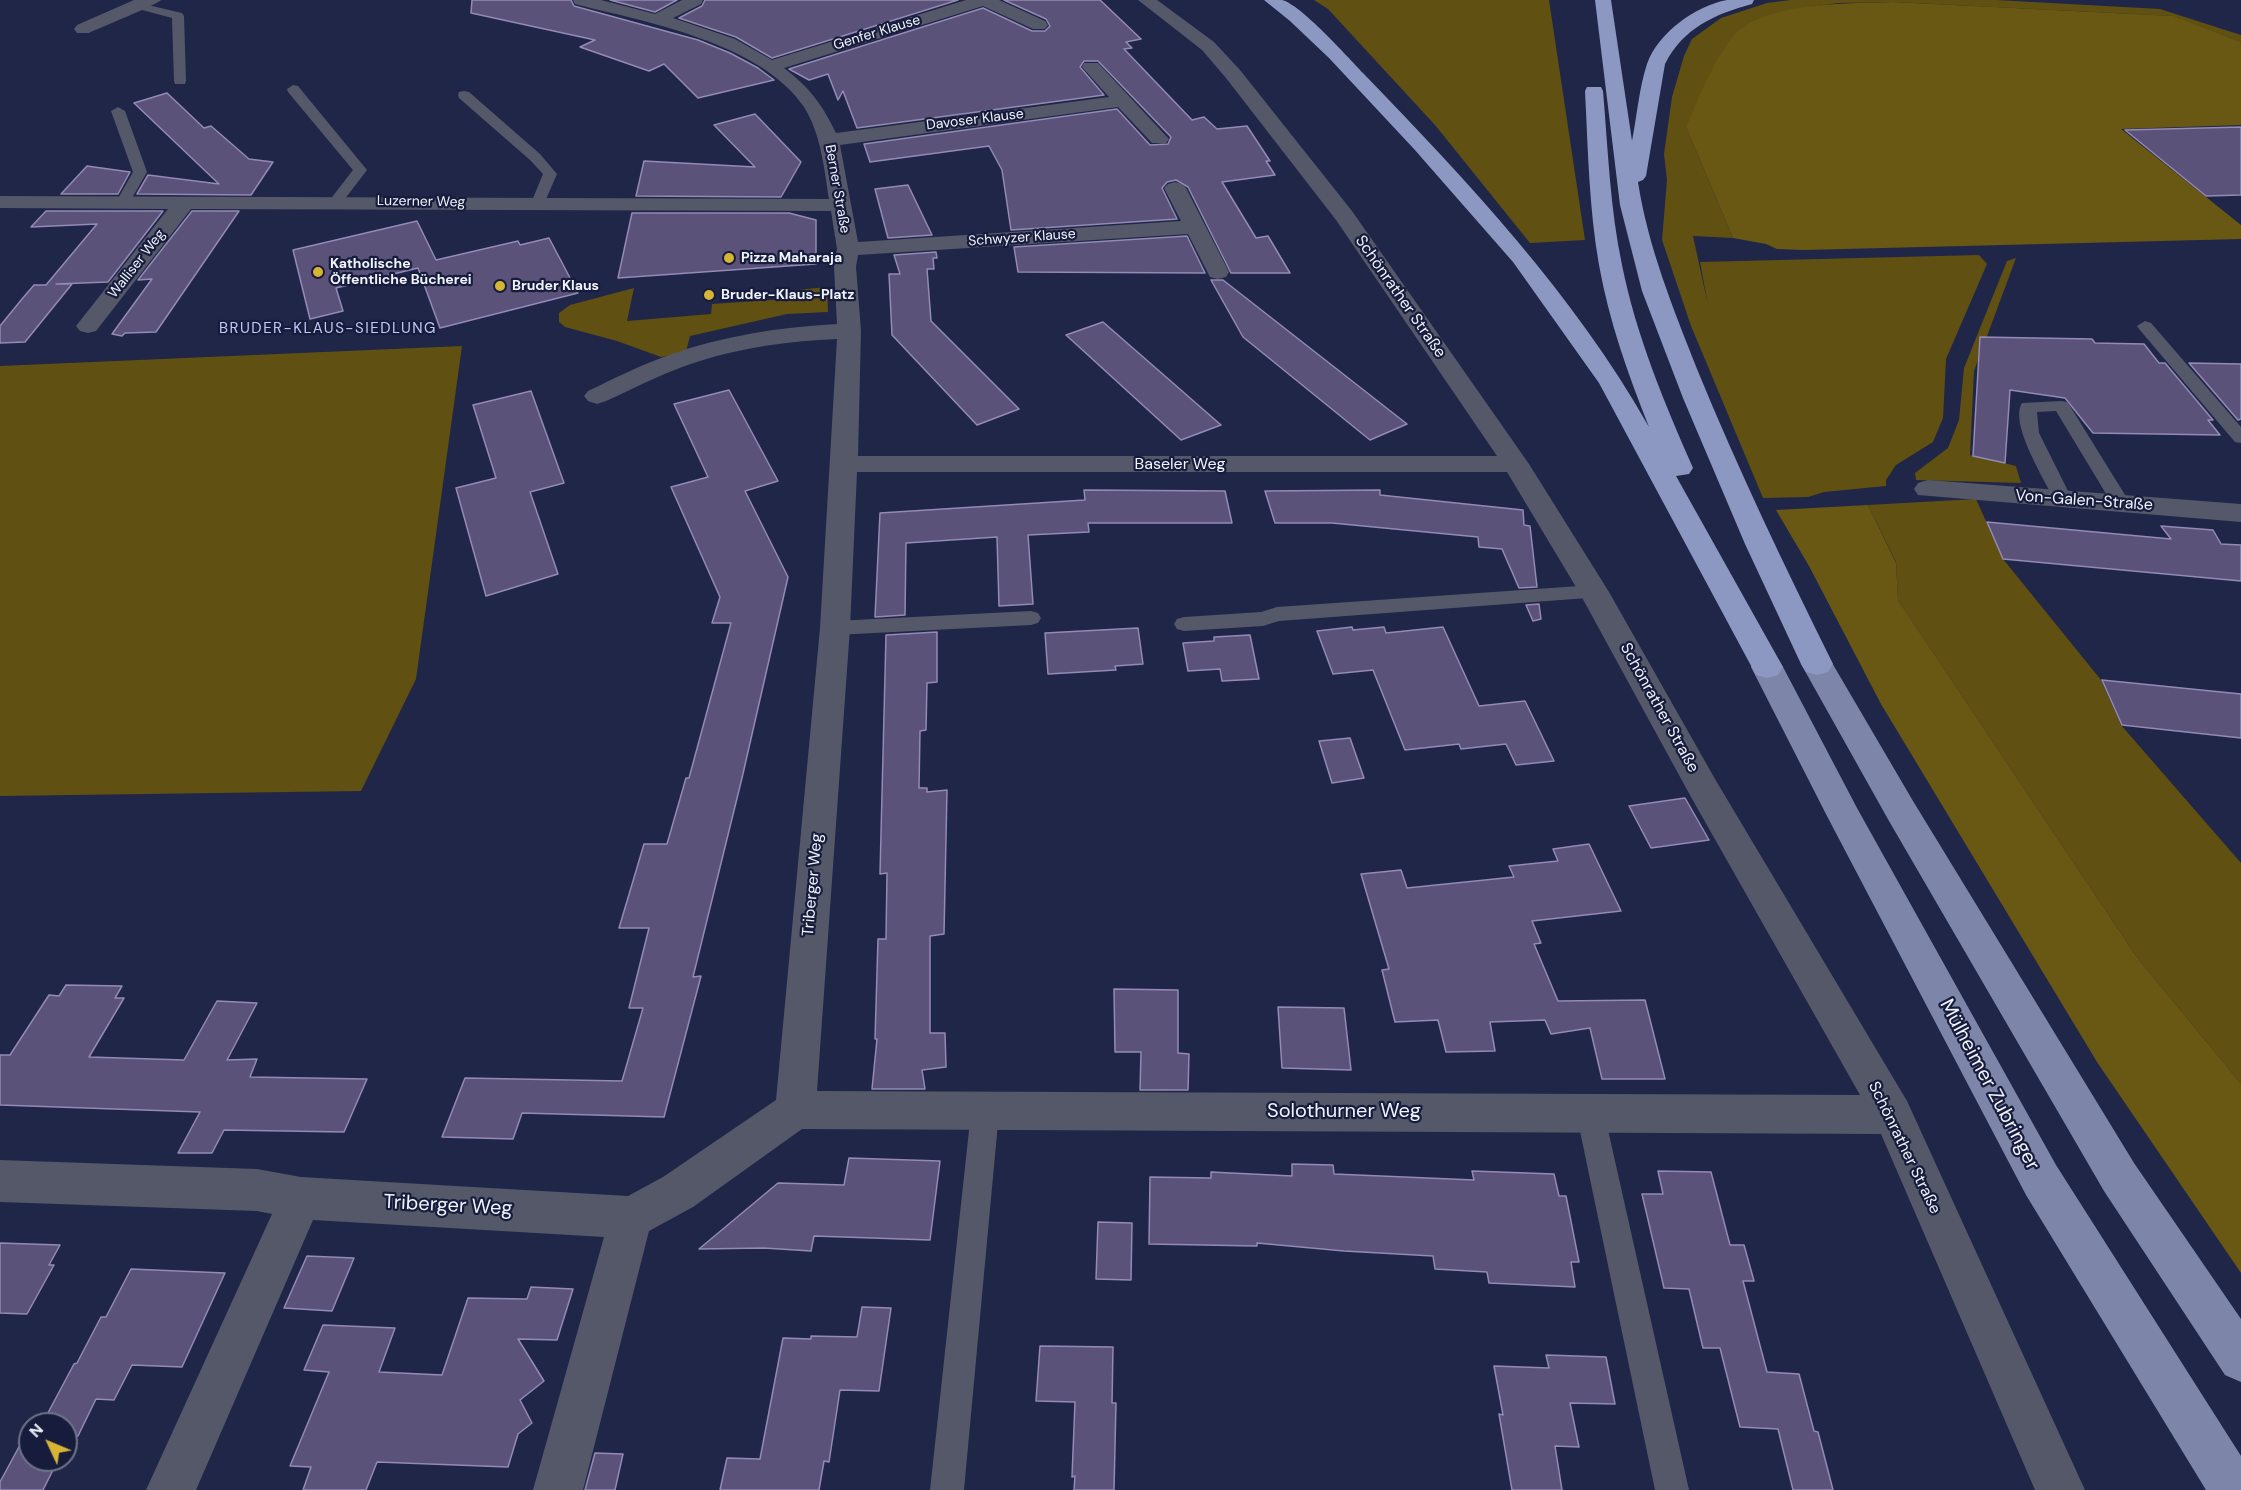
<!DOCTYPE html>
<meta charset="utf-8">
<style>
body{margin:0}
#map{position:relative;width:2241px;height:1490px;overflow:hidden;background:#202648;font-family:"DM Sans",sans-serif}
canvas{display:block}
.north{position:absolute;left:18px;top:1412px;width:60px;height:60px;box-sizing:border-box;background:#171c3d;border:2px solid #6e7289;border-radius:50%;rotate:314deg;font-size:16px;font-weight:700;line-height:24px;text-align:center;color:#f0f3fc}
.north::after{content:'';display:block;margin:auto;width:21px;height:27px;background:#d6b534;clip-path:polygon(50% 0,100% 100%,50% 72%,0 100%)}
</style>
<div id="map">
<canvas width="2241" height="1490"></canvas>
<div class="north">N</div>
</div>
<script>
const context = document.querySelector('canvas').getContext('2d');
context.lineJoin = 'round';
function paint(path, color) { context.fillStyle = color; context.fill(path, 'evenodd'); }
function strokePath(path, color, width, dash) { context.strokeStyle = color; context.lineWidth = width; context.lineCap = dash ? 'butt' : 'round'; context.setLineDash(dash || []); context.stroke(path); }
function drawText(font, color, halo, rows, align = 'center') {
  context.font = font + ' "DM Sans",sans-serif'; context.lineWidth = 4.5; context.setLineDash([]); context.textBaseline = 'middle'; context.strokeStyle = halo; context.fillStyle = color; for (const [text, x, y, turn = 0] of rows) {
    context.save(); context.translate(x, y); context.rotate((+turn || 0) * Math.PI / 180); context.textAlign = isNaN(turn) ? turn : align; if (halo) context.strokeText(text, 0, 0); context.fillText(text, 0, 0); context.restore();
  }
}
const green = new Path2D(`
 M1314,0H1549L1585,240L1530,243L1435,125L1328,9Z
 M1791,0H1996L2160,9L2241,35V42L2173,16L1893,2L1838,3L1797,9L1766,17L1743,27L1723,50L1686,127L1733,238L1693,236L1708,305L1700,262L1979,255L1987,264L1946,359L1943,418L1933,442L1896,465L1886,480V486L1824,492L1808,497L1763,498L1691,326L1662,240L1667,180L1664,154L1672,97L1684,56L1692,39L1721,18L1767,3Z
 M2016,258L1974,371L1970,455L2016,466L2021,483L1916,480L1915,473L1948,448L1959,420L1964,368L2007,261Z
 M827,287L828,312L787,314L690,336L686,352L661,357L617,341L565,327L559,322V313L570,305L634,288L627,321L711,314L712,304L786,299L787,291Z
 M462,346L416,679L361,791L0,796V366Z
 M1976,499L2003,559L2101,680L2121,725L2241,863V1084L2136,956L1898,600L1896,562L1868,505Z`);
const forest = new Path2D(`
 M1893,2L2174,16L2241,42V125L2121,129L2241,225V239L1804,250L1777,249L1766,244L1733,238L1686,127C1698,100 1720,43 1743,27C1779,3 1850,3 1893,2Z
 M1868,505L1896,563L1898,600L2136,956L2241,1084V1273L2097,1062L1881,704L1809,566L1776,510Z`);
const building = new Path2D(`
 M472,0H571L574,6L698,40L730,53L758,68L774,80L698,98L664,64L649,71L580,47L595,40L471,13Z
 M610,0H677L655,12Z
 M705,0H958L772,58L736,37L679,18L702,6Z
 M1004,0H1100L1141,39L1126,42L1132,48L1124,49L1192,120L1204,117L1217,129L1247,126L1270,161H1266L1275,175L1222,182L1256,238L1268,236L1290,273H1231L1188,187L1176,180L1167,182L1162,188L1177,219L1011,230L1002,170L989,146L870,162L864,144L1117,109L1150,145L1168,144L1171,137L1098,61H1084L1080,67L1104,95L857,128L843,91L838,100L828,74L809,80L789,69L983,8L1032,31H1045L1050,26L1046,19Z
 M167,93L204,128L211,126L249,159L273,162L251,195L137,194L148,175L219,184L134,103Z
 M755,114L801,162L781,197L636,196L644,161L755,167L714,125Z
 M2241,127V195L2206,196L2125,130Z
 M87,166L130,172L118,194H61Z
 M908,185L932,235L888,238L875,189Z
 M46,211H163L108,282L56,284H72L25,342L0,343V326L22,299L34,285H46L97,224L31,227Z
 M192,211H239L156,332L125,333L122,336L112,334L152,279L138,280Z
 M632,213H789L816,220V264L618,278Z
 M417,221L436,260L518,241L520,245L549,238L578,293L440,328L418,268L336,288L343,311L310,319L293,250Z
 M1187,236L1205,273L1018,272L1014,247Z
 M936,252L937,258H933L934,269H927L931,321L1019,409L977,425L892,335L889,274H900L894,255Z
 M1211,280H1223L1407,424L1370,440L1243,337Z
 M1103,322L1221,425L1181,440L1066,335Z
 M1980,337L2092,339L2095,343L2144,344L2159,363H2165L2213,420H2208L2220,435L2093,433L2065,398L2010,390L2005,463L1973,456Z
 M2189,363L2241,364V419L2238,420Z
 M729,390L778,481L745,491L788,577L742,778L693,977L701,976L664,1117L522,1113L513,1139L442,1137L465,1078L622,1081L643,1008H629L649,928H619L644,844H667L686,778H689L731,623H712L720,597L671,487L708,477L674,404Z
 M531,391L564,483L530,492L558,574L486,596L456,488L496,478L473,405Z
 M1084,490L1225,491L1232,523H1088L1089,532L1028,535L1033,604L999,606L997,537L906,543L905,615L875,617L880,513L1085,500Z
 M1380,490V495L1523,510L1524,525L1530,526L1537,587L1519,588L1502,549L1479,547L1478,537L1332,523H1275L1265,491Z
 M1987,522L2171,539L2161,526L2213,530L2221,544L2241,545V581L2003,559Z
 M1539,604L1541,619L1533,621L1526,605Z
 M1352,627L1353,630L1384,627L1386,633L1443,627L1479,706L1525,701L1554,761L1516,765L1506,744L1461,749L1459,744L1405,750L1373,670L1333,674L1317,631Z
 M1138,628L1143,664L1115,666L1116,670L1048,674L1045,633Z
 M937,632V682L927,683L926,730L920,731L919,788H927V792L947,790L944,934L930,936V1033H945L946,1067L922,1070L925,1089H872L877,1039H875L878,939H886L887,873L880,874L886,635Z
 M1250,635L1259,679L1222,681L1220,669L1188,671L1183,643L1214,641V637Z
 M2102,680L2241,694V738L2122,725Z
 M1350,738L1364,778L1332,783L1319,741Z
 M1685,798L1709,840L1651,848L1629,806Z
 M1589,844L1621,911L1532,921L1541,943L1534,944L1558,1001L1645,1000L1665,1079H1602L1590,1028L1551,1034L1545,1020L1490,1022L1495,1051L1446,1052L1438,1020L1395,1022L1382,970L1389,969L1361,874L1401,870L1407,888L1514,877L1509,866L1558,861L1553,849Z
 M66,985L122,986L115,998H124L89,1057L184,1060L217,1001L257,1003L227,1060L257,1059L250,1077L367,1079L344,1132L224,1130L212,1153H178L200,1112L0,1105V1055H10L49,995L59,996Z
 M1114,989L1178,990V1053L1189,1054L1188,1090H1140L1141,1052H1115Z
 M1278,1007L1344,1008L1351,1070L1282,1068Z
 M849,1158L940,1161L930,1240L814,1236L811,1251L764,1248L699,1249L778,1183L844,1185Z
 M1292,1164L1333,1165L1334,1174L1474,1180L1472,1171L1554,1174L1559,1196H1566L1579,1262H1571L1575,1287L1489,1283L1487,1272L1435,1269L1433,1256L1344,1251L1257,1243V1246L1149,1244L1150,1177L1211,1178V1172L1292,1176Z
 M1658,1171L1711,1172L1730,1245H1744L1754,1281H1743L1767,1372L1799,1374L1814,1431L1818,1432L1833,1490H1793L1778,1429L1740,1427L1720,1348H1703L1689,1289L1664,1288L1642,1194H1663Z
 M1098,1222L1132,1223L1131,1280L1096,1279Z
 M0,1243L60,1245L49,1265H54L27,1314L0,1313Z
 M307,1256L354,1258L332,1311L284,1308Z
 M131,1269L225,1273L182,1367L132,1365L114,1400L96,1399L78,1436H70L66,1445V1424H42L74,1364L77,1363L101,1317H106Z
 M531,1287L573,1289L557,1340L518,1339L544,1381L520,1400L532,1423L518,1434L508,1467L377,1462L366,1490H303L311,1467L290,1466L329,1372L304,1370L323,1325L395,1328L379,1372L442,1375L468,1298L527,1299Z
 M862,1307L891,1308L879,1391L840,1390L829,1462L824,1461L819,1490H720L727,1458L760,1459L783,1338L811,1339V1336L857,1337Z
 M1040,1346L1113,1347L1112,1403H1116L1114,1490H1074L1075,1476L1072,1477L1075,1402L1036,1401Z
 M1546,1355L1606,1357L1615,1404L1570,1403L1579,1447L1555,1446L1562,1490H1512L1499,1414L1503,1415L1494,1366L1549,1368Z
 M27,1432H30V1460H58L43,1490H0V1482Z
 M595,1453L623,1454L615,1490H585Z`);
const service = new Path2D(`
 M135,2L182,13L184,16L186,81L185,84H175L174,81L172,18L131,7V3Z
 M293,85L298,86L367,170L341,204H331L329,201L353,170L288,92L287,89Z
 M464,91L469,92L540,154L557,174L543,206H533L531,203L543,174L530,160L459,98L458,95L459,92Z
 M118,107L125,111L147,172L128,205L123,206L116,202L133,172L111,111Z
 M2145,321L2151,323L2241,427V443L2235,442L2139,329L2137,326Z
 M2061,401L2067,402L2070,406L2130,503L2128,507H2114L2056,411L2037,412L2039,433L2072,499L2070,503H2056L2054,499C2044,479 2009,423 2022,403Z
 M1594,585L1601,587L1604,592L1601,597L1279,621L1263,626L1184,631L1177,629L1174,624L1177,619L1184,617L1261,612L1277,607Z
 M1031,611L1038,613L1041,618L1038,623L1031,625L835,635L828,633L825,628L828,623L835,621Z
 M985,1099L995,1103L999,1112L964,1490H930L971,1112L975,1103Z
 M1590,1099L1600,1103L1604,1112L1689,1490H1655L1576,1112L1580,1103Z`);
const minor = new Path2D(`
 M134,0H161C159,4 99,28 89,33H77L74,29L77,25Z
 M573,0H601L655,14L682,0H703L701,4L673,18L735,39L772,60L966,0H999L1045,21L1048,25L1045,29H1033L983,6L784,68C810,88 822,104 836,133L1109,97L1082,67L1084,63H1098L1169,139L1166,143H1152L1118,107L840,145L858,242L1181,221L1164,188L1168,184L1175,182L1182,184L1186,188L1229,272L1226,277L1218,279L1210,277L1188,234L858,255L856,267L861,331L858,456H1497L1336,220L1226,78L1202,50L1138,0H1157L1214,42L1240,70L1352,211L1529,464L1609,592L1715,779L1907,1101L2085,1490H2035L1881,1134L802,1129L693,1207L649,1231L583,1490H533L604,1237L313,1220L196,1490H146L272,1214L257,1211L0,1202V1160L257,1169L301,1177L628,1196L663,1177L776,1100L820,628L837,339C790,341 744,347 700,361C667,371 637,387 606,401L597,404L588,401L584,396L588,391C615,378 641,365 669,355C722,336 780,327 837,324L834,267L837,249L831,211L191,209L96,331L88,333L80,331L76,326L168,209L0,208V196L829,199C824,168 821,134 804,107C760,42 645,22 575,4ZM857,472H1507L1579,592L1691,797L1860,1095L817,1091L850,628Z
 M1928,480L2241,504V522L1918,495L1914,489L1918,483Z`);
const primary = new Path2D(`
 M1817,653L1828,656L1913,801L2134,1163L2241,1319V1382L2225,1375L2104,1191L1889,821L1801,664L1806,656Z
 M1767,656L1778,659L1783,667L1857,808L2056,1165L2241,1456V1490H2206L2026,1195L1828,818L1751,667L1756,659Z`);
const motorway = new Path2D(`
 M1264,0C1269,0 1276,0 1282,0C1300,4 1348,57 1363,73C1468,182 1574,294 1649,427C1628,374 1609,321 1599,265C1589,208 1588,149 1585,91L1587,87H1601L1603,91C1608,149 1610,208 1622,265C1636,335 1664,402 1693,468L1689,474L1676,476L1783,667L1778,675L1767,678L1756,675L1599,383L1513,262L1414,149L1329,58L1290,21Z
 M1595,0H1611L1632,141C1637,116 1639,88 1647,64C1658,33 1695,6 1727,0C1736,0 1746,0 1754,0L1752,4C1715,14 1683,28 1665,64L1646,176L1643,180L1638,182C1648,247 1673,308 1697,369C1738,469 1785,567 1833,664L1828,672L1817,675L1806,672L1801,664L1745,544L1683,398L1642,291L1620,205Z`);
const markers = [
 [729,258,6,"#d6b534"],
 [318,272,6,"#d6b534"],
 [500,286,6,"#d6b534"],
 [709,295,6,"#d6b534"]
];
const farStreetnames = [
 ["Genfer Klause",877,33,-17],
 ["Davoser Klause",975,120,-7],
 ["Berner Straße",837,189,80],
 ["Luzerner Weg",421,202,1],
 ["Schwyzer Klause",1022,238,-4],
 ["Walliser Weg",137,264,-52]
];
const farPoinames = [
 ["Pizza Maharaja",741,258],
 ["Katholische",330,264],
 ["Öffentliche Bücherei",330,280],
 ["Bruder Klaus",512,286],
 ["Bruder-Klaus-Platz",721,295]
];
const farNeighbourhoodnames = [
 ["BRUDER-KLAUS-SIEDLUNG",328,329]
];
const streetNames = [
 ["Schönrather Straße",1400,297,55],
 ["Baseler Weg",1180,465],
 ["Von-Galen-Straße",2084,501,4],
 ["Schönrather Straße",1659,708,61],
 ["Triberger Weg",813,885,-85],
 ["Schönrather Straße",1904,1148,64]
];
const nearStreetnames = [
 ["Mülheimer Zubringer",1989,1085,62],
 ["Solothurner Weg",1344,1112],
 ["Triberger Weg",448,1206,3]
];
paint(green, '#605011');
paint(forest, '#695813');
paint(building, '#5a5279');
strokePath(building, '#938ab5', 1.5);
paint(service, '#545869');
paint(minor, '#545869');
paint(primary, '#7d86a9');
paint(motorway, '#8d98c2');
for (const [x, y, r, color] of markers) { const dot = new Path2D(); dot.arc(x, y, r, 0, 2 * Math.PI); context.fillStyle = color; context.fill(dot); strokePath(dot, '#171c3d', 2); }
drawText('14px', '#f0f3fc', '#171c3d', farStreetnames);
drawText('bold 14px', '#f0f3fc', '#171c3d', farPoinames, 'left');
context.letterSpacing = '1.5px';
drawText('15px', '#bec9f6', '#171c3d', farNeighbourhoodnames);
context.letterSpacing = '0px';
drawText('16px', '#f0f3fc', '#171c3d', streetNames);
drawText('20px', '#f0f3fc', '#171c3d', nearStreetnames);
</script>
